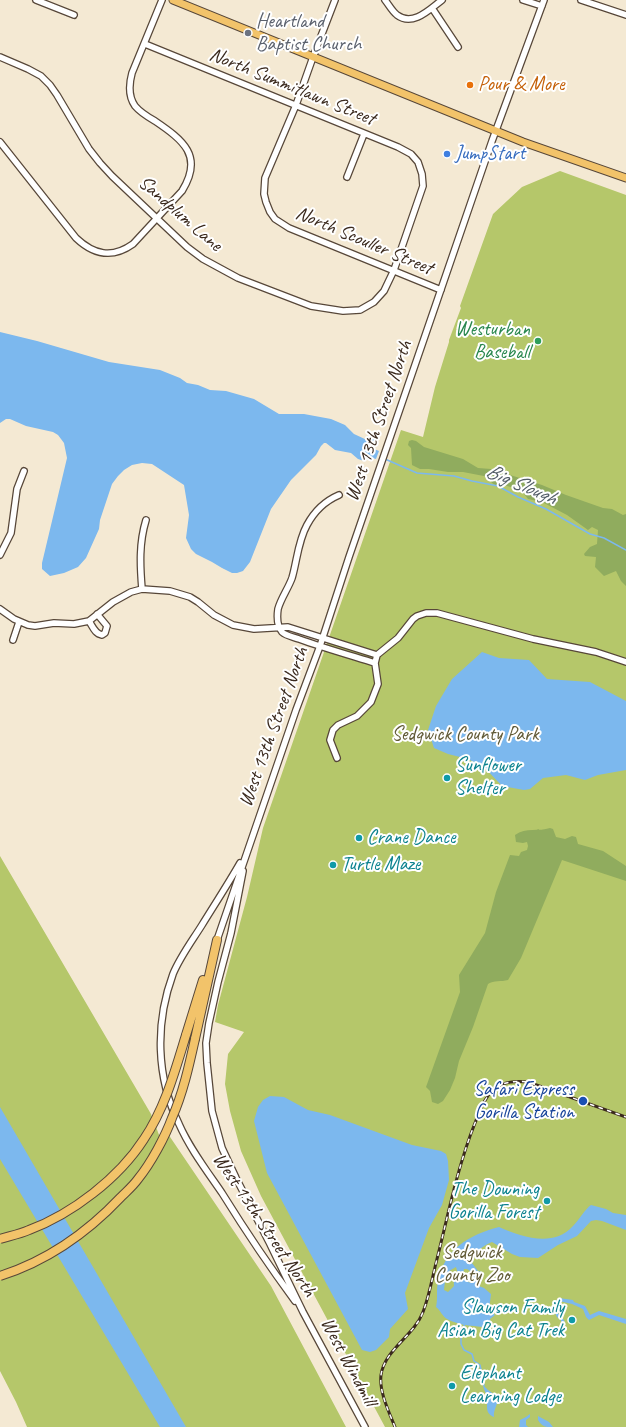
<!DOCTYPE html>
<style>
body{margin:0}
canvas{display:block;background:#f4e9d3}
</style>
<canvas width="626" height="1427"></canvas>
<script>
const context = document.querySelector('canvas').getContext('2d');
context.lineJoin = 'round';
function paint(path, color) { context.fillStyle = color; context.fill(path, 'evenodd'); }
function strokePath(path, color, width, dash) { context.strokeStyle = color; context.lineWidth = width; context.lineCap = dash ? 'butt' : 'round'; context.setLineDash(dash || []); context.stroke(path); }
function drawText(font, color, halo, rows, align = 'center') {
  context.font = font + ' Caveat,sans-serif'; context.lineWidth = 4; context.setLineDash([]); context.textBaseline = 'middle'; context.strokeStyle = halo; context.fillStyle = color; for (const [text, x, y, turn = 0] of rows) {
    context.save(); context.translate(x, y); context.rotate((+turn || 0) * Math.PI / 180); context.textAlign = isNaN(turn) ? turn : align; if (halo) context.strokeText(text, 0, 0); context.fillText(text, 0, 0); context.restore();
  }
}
const green = new Path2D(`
 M560,171L626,195V1427H385L261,1196L241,1151L230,1111L225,1084L228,1054L244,1032L215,1022L218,1005L247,897L263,828L401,430L423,437L435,387L449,342V340L461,308L460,306L493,214L522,187Z
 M0,856L151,1114L161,1140L166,1131L271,1286L346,1427H27L16,1402L0,1371Z`);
const forest = new Path2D(`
 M412,440L416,441L424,447L463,459L478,468L491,469L542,485L566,495L603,508L612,509L623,515L626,514V586L621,581L616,571L604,576L595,567L596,557L585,556L584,554L590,547L597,544L598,530L592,527L588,530L567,515L542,502L528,499L521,490L504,485L499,487L492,483L489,477L463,472H448L429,469H420L412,465L411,448L408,445L409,441Z
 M550,828L553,829L556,837L565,839L572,836L576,837L578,844L603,851L626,866V881L562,860L521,958L508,980C501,982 494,980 488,984L473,1027L459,1061L455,1078L450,1090L443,1101L438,1104L432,1102L430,1091L426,1087L460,992L459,975L485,933L496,892L510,855L519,856L521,852L527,850L528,846L527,842L523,843L516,842L515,835C526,827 539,832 550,828Z`);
const water = new Path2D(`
 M0,332L37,341L109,362L160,370L180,378L187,383L198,385L210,390L226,391L254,399L279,414H304L331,419L345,425L354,434L367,440L371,439L374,435L376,438L373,444L374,449L379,451L376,459L369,457L364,461L358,459L351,453L335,450L326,443H324L321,446L316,455L291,480L271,509L250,562L243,571L237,573H232L222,568L212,562L196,554L191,549L186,538L189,515L184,485L152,464L142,463L132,465L124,470L118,476L112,484L100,520L99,529L86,558L78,567L64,573L50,576L42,569V563L67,458L64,443L58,435L53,432L26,426L10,419H6L0,423Z
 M482,652L499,658L529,660L547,679L590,682L626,701V770L598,775L585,780L566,775L543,778L530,789L524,790L502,786L485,768L468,759L448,754L434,748L428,730L436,706L452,679Z
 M270,1096L284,1097L308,1110L330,1115L412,1145L441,1151L446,1154L448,1161L449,1180L442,1205L429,1228L405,1293L408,1309L390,1329L389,1337L376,1350L370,1352L362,1350L267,1173L254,1121L258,1107L263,1100Z
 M0,1107L186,1427H160L0,1159Z
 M591,1205L606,1209L613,1213L626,1215V1230L602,1221L596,1220L591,1221L577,1236L558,1245L538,1258L520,1257L512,1254L492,1242C481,1247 475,1251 472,1263L478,1271L482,1272L479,1286L484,1288L491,1294L489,1310L495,1315L490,1319L491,1328C477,1326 459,1326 447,1319C443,1317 440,1310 436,1307C438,1298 436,1290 438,1282C444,1249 469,1235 499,1227C522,1237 553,1248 573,1226C579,1220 585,1209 591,1205ZM456,1267L458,1274C456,1278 453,1281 454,1286L448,1292L444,1290L445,1281L449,1272V1271ZM464,1269C472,1268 473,1277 472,1283L468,1282L463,1275Z
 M559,1298L573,1300L574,1302L585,1306L590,1315L599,1311L626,1319V1324L599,1315L589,1320L586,1317L583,1309L572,1304L559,1301L555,1308V1311C563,1316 570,1326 561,1334V1320L557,1317L553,1309L556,1301Z
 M483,1386L485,1387L488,1390L498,1397C498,1405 493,1410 494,1417C484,1413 488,1405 487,1396C486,1393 484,1390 483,1386Z
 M530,1414V1417L526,1420V1425L528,1427H519L520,1420L526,1417Z
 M538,1416L549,1422L553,1427C546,1427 542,1427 538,1420Z`);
const stream = new Path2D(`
 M385,459L417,473L454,476L472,481L498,486L518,497L546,509L590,534L604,538L626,550
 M464,1324L465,1330L461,1337V1344L464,1350L472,1354L474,1361L480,1365L484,1386`);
const minor = new Path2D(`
 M36,0L74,15
 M335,0L313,57L296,105L265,178L264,194L266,202L270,212L275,219L289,228L441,290
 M385,0C389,5 392,11 397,15C413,27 430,9 442,0
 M523,0L542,6
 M581,0L626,15
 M432,8L458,47
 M0,57L28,69L41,76L50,85L57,95L89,149L100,163L112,176L187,247L203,259L238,278L311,306L343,311L360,310L374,302L384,291L394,270L423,186L422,174L418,162L411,154L398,147L145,44
 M0,142L76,238C94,255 112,259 133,244L182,191C204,156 183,140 155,121C148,117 140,112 135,106C128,96 129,84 132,73L162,0
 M347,177L364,134
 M339,495C325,501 314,512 307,525C298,541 297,561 292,578C288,589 281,598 278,609C277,616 277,626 282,632C286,636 294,637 299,639C324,648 349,655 375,663
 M0,555L11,533L17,489L24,471
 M142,589C140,565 139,543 146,520
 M0,609L14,619L28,625L35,626L54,623L74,624L89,621L113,602L131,592L142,589L170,591L190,597L198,602L214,615L233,625L254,629L288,627L377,655
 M89,621C93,627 95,634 102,635L105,633L107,626L97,614
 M13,640L19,622
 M337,758L330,740L333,730L338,725L357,716L371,702L378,684L375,663L377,655L398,638L413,619L417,616L426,613H437L533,639L596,652L626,662
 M240,863C228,884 215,904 202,925C192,941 180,957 173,974C155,1023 156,1077 179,1124C190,1149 207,1171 222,1193C245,1230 269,1266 295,1301
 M243,871L231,933L218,982L209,1023L206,1043L207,1063L212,1111L222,1148L236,1178L270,1244L303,1312L365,1427
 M217,940L296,710L320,646L349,557L492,141L544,0`);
const major = new Path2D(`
 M173,0L523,142L626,178`);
const highway = new Path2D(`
 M186,1035L203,980
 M195,1039L217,940`);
const rail = new Path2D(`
 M395,1427C389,1412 379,1392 381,1375C385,1349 414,1336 423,1312C429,1297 432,1279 436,1263C448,1216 457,1168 475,1123C480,1111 484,1098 494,1089C504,1081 516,1081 528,1082L626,1117`);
const highwayBridge = new Path2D(`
 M0,1239C10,1236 20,1234 29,1230C72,1214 119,1178 144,1139C165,1108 175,1071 186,1035
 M0,1276C47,1261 87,1233 121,1197C127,1191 133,1186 138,1179C151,1163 165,1137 172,1118C183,1093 189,1066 195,1039`);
const markers = [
 [248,33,4,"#6b7280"],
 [470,85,4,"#e8710a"],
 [447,154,4,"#3f7fe0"],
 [538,341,4,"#2e9e5b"],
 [447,778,4,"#0f9aa8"],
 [359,838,4,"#0f9aa8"],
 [333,865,4,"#0f9aa8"],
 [583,1101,5,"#1a4fb4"],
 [547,1201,4,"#0f9aa8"],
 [572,1320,4,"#0f9aa8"],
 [452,1386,4,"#0f9aa8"]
];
const worshipNames = [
 ["Heartland",256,22],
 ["Baptist Church",256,45]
];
const foodNames = [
 ["Pour & More",478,85]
];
const streetNames = [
 ["North Summitlawn Street",292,87,22],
 ["Sandplum Lane",180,214,41],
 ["North Scouller Street",364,241,23],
 ["West 13th Street North",379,421,-71],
 ["West 13th Street North",274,727,-70],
 ["West 13th Street North",264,1225,56],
 ["West Windmill",348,1362,62]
];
const shopNames = [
 ["JumpStart",455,154]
];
const leisureNames = [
 ["Westurban",530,330],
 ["Baseball",530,353]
];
const parkNames = [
 ["Sedgwick County Park",465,735],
 ["Sedgwick",472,1253],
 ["County Zoo",472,1276]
];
const cultureNames = [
 ["Sunflower",455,766],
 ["Shelter",455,789],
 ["Crane Dance",367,838],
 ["Turtle Maze",341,865],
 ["The Downing",539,1190,"right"],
 ["Gorilla Forest",539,1213,"right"],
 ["Slawson Family",564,1308,"right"],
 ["Asian Big Cat Trek",564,1331,"right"],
 ["Elephant",460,1374],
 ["Learning Lodge",460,1397]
];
const transitNames = [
 ["Safari Express",574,1090],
 ["Gorilla Station",574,1113]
];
const waterNames = [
 ["Big Slough",521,485,23]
];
paint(green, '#b5c76a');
paint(forest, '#90ac5e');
paint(water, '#7cb8ee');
strokePath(stream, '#7cb8ee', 1.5);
strokePath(minor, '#574739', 8);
strokePath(major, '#574739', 9);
strokePath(highway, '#574739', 10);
strokePath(minor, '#fff', 5.5);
strokePath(major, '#f2c36a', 7);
strokePath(highway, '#f2c36a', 8);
strokePath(rail, '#3b2a1e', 3);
strokePath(rail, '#fff', 1.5, [4.5]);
strokePath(highwayBridge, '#574739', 10, []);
strokePath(highwayBridge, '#f2c36a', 8);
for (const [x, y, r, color] of markers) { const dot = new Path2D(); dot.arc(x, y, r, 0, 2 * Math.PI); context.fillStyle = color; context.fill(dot); strokePath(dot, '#fff', 1.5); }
drawText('20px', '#5b616d', '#fff', worshipNames, 'left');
drawText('20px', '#c56008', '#fff', foodNames, 'left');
drawText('20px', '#3b2a1e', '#fff', streetNames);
drawText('20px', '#366cbe', '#fff', shopNames, 'left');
drawText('20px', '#27864d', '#fff', leisureNames, 'right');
drawText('20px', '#605935', '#fff', parkNames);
drawText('20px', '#0d838f', '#fff', cultureNames, 'left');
drawText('20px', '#164399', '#fff', transitNames, 'right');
drawText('italic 21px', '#525c67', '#fff', waterNames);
</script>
